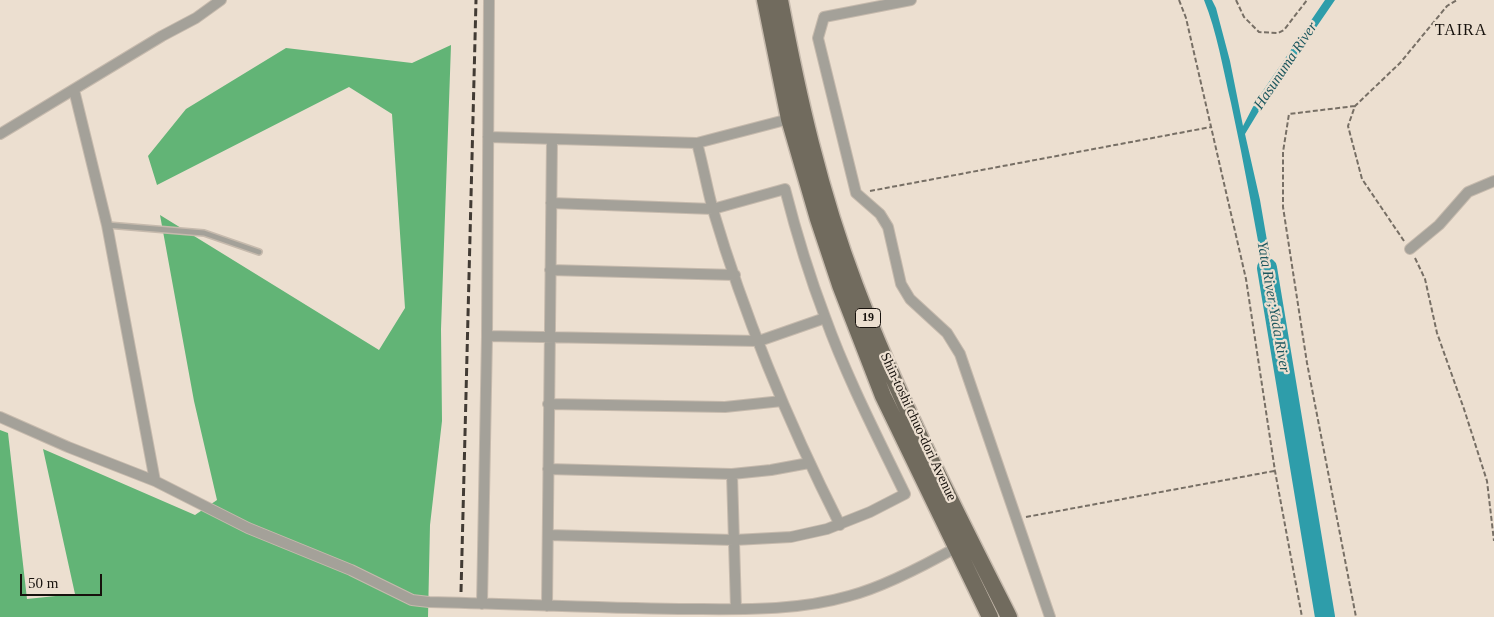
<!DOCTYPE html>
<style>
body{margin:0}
#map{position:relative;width:1494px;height:617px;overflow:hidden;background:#ecdfd0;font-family:Georgia,serif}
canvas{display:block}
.scale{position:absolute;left:20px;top:574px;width:82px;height:22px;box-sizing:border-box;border:2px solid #17120d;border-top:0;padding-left:6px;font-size:15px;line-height:18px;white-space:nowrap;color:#17120d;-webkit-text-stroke:4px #ecdfd0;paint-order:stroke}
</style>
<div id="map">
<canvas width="1494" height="617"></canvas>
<div class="scale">50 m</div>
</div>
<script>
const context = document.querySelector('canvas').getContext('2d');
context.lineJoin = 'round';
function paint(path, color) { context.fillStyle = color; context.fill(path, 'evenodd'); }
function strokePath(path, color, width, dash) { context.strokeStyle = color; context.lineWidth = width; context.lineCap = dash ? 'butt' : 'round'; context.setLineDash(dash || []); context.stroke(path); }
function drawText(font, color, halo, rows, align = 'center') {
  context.font = font + ' Georgia,serif'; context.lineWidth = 4.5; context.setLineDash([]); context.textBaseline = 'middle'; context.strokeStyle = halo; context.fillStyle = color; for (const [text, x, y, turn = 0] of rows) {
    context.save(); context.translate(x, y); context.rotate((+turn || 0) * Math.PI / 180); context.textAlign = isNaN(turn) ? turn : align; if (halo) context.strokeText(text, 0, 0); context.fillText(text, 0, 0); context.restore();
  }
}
const forest = new Path2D(`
 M451,45L441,329L442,421L430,525L428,617H0V430L8,433L27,599L75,594L43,449L195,515L217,500L194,401L160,215L379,350L405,308L392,114L349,87L157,185L148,156L186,109L286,48L412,63Z`);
const water = new Path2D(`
 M1204,0H1212L1216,8L1230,61L1243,126L1256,101L1325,0H1335L1262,106L1245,134L1260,200L1276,293L1268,295C1256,231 1245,167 1231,103C1223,69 1217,32 1204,0Z`);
const river = new Path2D(`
 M1267,268L1325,617`);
const path = new Path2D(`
 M1179,0L1186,18L1246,279L1275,471L1302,617
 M1236,0L1244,17L1259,32L1278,33L1284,30L1307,0
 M1355,106L1289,114L1283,152V207L1307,363L1356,617
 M870,191L1211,127
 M1404,241L1362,179L1348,126L1355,106L1400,63L1447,6L1457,0
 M1415,258L1425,279L1437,333L1464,409L1487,481L1494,541
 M1026,517L1274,471`);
const lane = new Path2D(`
 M107,225L204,233L259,252`);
const street = new Path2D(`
 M911,0L824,17L818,38L856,193L880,214L888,227L901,284L910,299L947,333L960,354L1050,617
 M74,90L107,225L155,481
 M0,134L162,36L196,18L221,0
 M488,137L697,143L789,119
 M697,143C703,165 707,188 713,210C745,318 789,424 840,525
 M1410,249L1439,225L1468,192L1494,181
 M550,270L735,275
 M487,336L759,341L825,318
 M548,404L725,407L782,401
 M0,417L68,447L155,481L248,528L351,570L412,600L429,602C513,604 596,608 679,609C736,609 794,612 849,596C884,587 927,564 959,546
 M548,469L732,474L771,470L809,463
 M732,474L736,609
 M548,535L734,540L791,537L827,529L870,512L905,494C877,436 847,378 825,317C809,275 796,232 785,189L713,209L551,203
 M482,604L487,336L489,0
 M547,606L552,139`);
const primary = new Path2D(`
 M765,0L789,119L818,219L840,285L883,396L990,617
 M780,0C798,96 820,193 855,285C898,399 954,508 1009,617`);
const rail = new Path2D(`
 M461,592L476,0`);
const shields = [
 [868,318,25]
];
const shieldNames = [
 ["19",868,318]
];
const streetNames = [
 ["Shin-toshi chuo-dori Avenue",918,427,65]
];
const waterNames = [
 ["Hasunuma River",1286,66,-56],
 ["Yata River;Yada River",1273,307,80]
];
const quarterNames = [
 ["TAIRA",1461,31]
];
paint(forest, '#62b476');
paint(water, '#2e9daa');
strokePath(river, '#2e9daa', 20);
strokePath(lane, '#c6baad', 8);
strokePath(street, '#c6baad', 12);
strokePath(primary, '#c6baad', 19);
strokePath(path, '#776f65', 2, [5, 2.5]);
strokePath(lane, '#a4a199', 5);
strokePath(street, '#a4a199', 10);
strokePath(primary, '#716b5e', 16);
strokePath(rail, '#423b34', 3, [8, 4]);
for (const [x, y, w] of shields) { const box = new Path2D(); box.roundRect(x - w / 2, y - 9.5, w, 19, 4); context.fillStyle = '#ecdfd0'; context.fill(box); strokePath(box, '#17120d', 1); }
drawText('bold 12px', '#17120d', null, shieldNames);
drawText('14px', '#17120d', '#ecdfd0', streetNames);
drawText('italic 15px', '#1c575e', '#ecdfd0', waterNames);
context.letterSpacing = '1px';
drawText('16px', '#17120d', '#ecdfd0', quarterNames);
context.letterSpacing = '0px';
</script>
